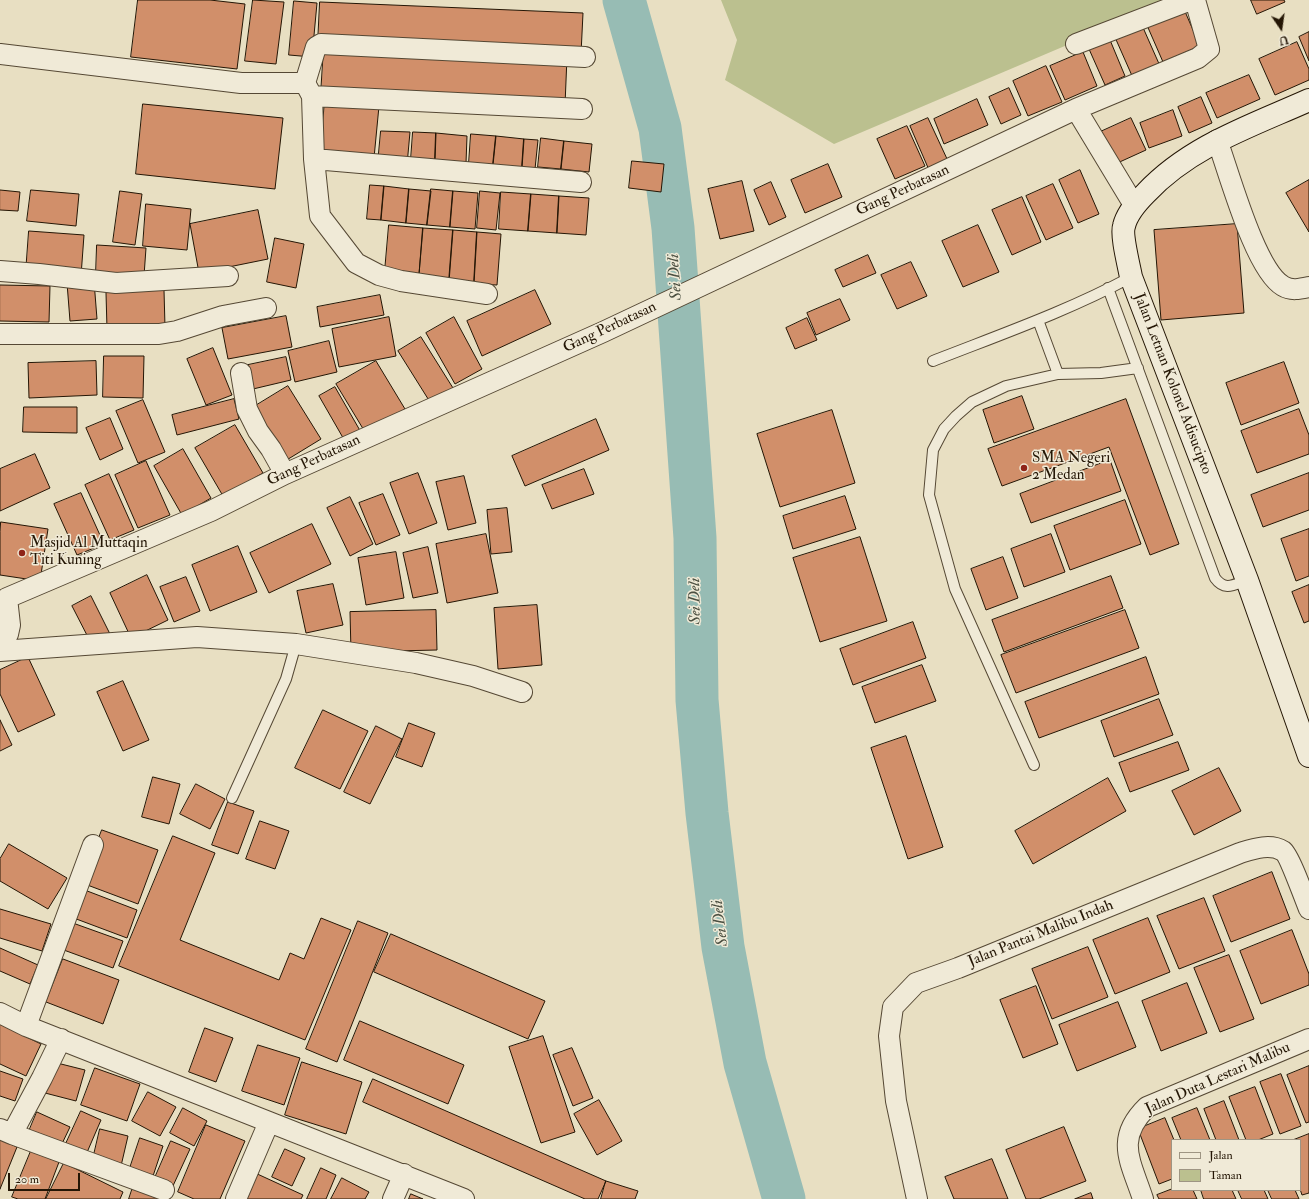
<!DOCTYPE html>
<style>
body{margin:0}
#map{position:relative;width:1309px;height:1199px;overflow:hidden;background:#e8dfc2;font-family:"IM FELL Double Pica",serif}
canvas{display:block}
.legend{position:absolute;left:1171px;top:1139px;width:130px;height:52px;box-sizing:border-box;background:#f0ead7;border:1px solid #9e9583;margin:0;padding:5px 7px;list-style:none;font-size:12px;color:#241605}
.legend li{display:flex;align-items:center;gap:8px;height:20px}
.legend b{width:20px;border:1px solid #9e9583}
.north{position:absolute;left:1261px;top:8px;width:40px;height:40px;-webkit-text-stroke:3px #f0ead7;paint-order:stroke;rotate:167deg;font-size:11px;font-weight:700;line-height:16px;text-align:center;color:#241605}
.north::after{content:'';display:block;margin:auto;width:14px;height:18px;background:#241605;clip-path:polygon(50% 0,100% 100%,50% 72%,0 100%)}
.scale{position:absolute;left:8px;top:1173px;width:72px;height:18px;box-sizing:border-box;border:2px solid #241605;border-top:0;padding-left:5px;font-size:12px;line-height:14px;white-space:nowrap;color:#241605;-webkit-text-stroke:3px #f0ead7;paint-order:stroke}
</style>
<div id="map">
<canvas width="1309" height="1199"></canvas>
<ul class="legend">
<li><b style="height:5px;background:#f0ead7"></b>Jalan</li>
<li><b style="height:11px;background:#bbc08f"></b>Taman</li>
</ul>
<div class="north">U</div>
<div class="scale">20 m</div>
</div>
<script>
const context = document.querySelector('canvas').getContext('2d');
context.lineJoin = 'round';
function paint(path, color) { context.fillStyle = color; context.fill(path, 'evenodd'); }
function strokePath(path, color, width, dash) { context.strokeStyle = color; context.lineWidth = width; context.lineCap = dash ? 'butt' : 'round'; context.setLineDash(dash || []); context.stroke(path); }
function drawText(font, color, halo, rows, align = 'center') {
  context.font = font + ' "IM FELL Double Pica",serif'; context.lineWidth = 3; context.setLineDash([]); context.textBaseline = 'middle'; context.strokeStyle = halo; context.fillStyle = color; for (const [text, x, y, turn = 0] of rows) {
    context.save(); context.translate(x, y); context.rotate((+turn || 0) * Math.PI / 180); context.textAlign = isNaN(turn) ? turn : align; if (halo) context.strokeText(text, 0, 0); context.fillText(text, 0, 0); context.restore();
  }
}
const green = new Path2D(`
 M721,0H1166V3L834,144L725,80L737,40Z`);
const river = new Path2D(`
 M624,0L660,128L673,228L695,538L697,700L707,813L723,947L745,1063L784,1199`);
const building = new Path2D(`
 M138,0H210L245,4L237,69L131,57Z
 M253,0L284,2L276,64L245,61Z
 M1251,0H1284L1285,2L1257,14Z
 M294,1L317,3L312,57L289,55Z
 M320,2L583,13L581,54L318,43Z
 M1183,7L1200,46L1163,62L1146,23Z
 M1141,23L1160,66L1133,78L1114,35Z
 M1309,32V61L1299,37Z
 M1110,40L1125,76L1105,85L1089,49Z
 M1297,42L1309,69V80L1275,95L1259,59Z
 M324,46L567,57L565,105L321,94Z
 M1083,52L1097,86L1065,100L1050,66Z
 M1046,66L1062,102L1028,116L1013,81Z
 M1249,75L1260,99L1217,118L1206,93Z
 M1009,88L1021,115L1001,124L989,97Z
 M1201,97L1212,123L1189,133L1178,107Z
 M977,99L988,125L944,144L934,119Z
 M325,101L379,106L374,158L320,153Z
 M143,104L283,118L275,189L136,174Z
 M1173,110L1182,136L1149,148L1140,123Z
 M928,118L948,161L929,170L910,126Z
 M1131,118L1146,150L1113,165L1098,133Z
 M907,126L925,166L895,179L877,139Z
 M381,131L410,132L407,165L378,163Z
 M413,132L436,133L435,161L411,159Z
 M436,133L467,136L466,163L435,161Z
 M471,134L496,136L493,165L469,163Z
 M496,136L524,139L522,168L493,165Z
 M541,138L564,141L561,169L538,167Z
 M524,139L538,140L535,169L522,168Z
 M564,141L592,144L589,172L561,169Z
 M632,161L664,164L661,192L629,188Z
 M828,164L842,197L805,213L791,180Z
 M1080,170L1099,214L1078,223L1059,180Z
 M1309,180V232L1286,193Z
 M742,181L754,231L720,239L708,189Z
 M771,182L786,217L769,225L754,190Z
 M1053,184L1073,228L1046,240L1026,196Z
 M370,185L384,186L381,220L367,219Z
 M384,186L409,189L406,223L381,220Z
 M409,189L431,191L427,225L406,223Z
 M431,189L453,191L450,227L427,225Z
 M0,190L20,192L18,211L0,210Z
 M31,190L79,194L76,226L27,221Z
 M120,191L142,194L135,245L113,242Z
 M453,191L478,193L475,229L450,227Z
 M480,191L500,193L496,230L477,228Z
 M501,192L531,194L528,231L499,229Z
 M531,194L559,196L557,233L528,231Z
 M559,196L589,198L586,235L557,233Z
 M1022,197L1041,242L1012,255L992,210Z
 M146,204L191,209L187,250L143,246Z
 M258,210L268,259L199,273L190,224Z
 M1237,224L1244,313L1161,320L1154,230Z
 M389,225L423,228L419,274L385,271Z
 M978,225L999,272L963,287L942,241Z
 M423,228L453,230L449,282L419,280Z
 M453,230L477,232L474,284L449,282Z
 M29,231L84,235L81,276L26,272Z
 M477,232L501,234L497,285L474,284Z
 M275,238L304,244L296,288L267,282Z
 M97,245L146,248L144,276L96,273Z
 M868,255L876,273L843,287L835,270Z
 M911,262L927,296L897,309L881,275Z
 M94,281L97,319L70,321L67,283Z
 M0,285L50,286L49,322L0,321Z
 M164,290L165,327L107,329L106,293Z
 M535,290L551,324L482,356L467,321Z
 M380,295L384,315L320,327L317,307Z
 M840,299L850,320L816,335L807,313Z
 M286,316L292,347L228,359L222,328Z
 M389,317L396,356L339,367L332,329Z
 M454,317L482,369L455,384L426,333Z
 M807,318L817,340L795,349L786,328Z
 M421,337L453,388L430,402L398,351Z
 M329,341L337,372L295,382L288,351Z
 M213,348L232,395L206,405L187,359Z
 M104,356H144L143,398L103,397Z
 M286,357L291,380L253,389L248,365Z
 M96,361L97,395L29,398L28,363Z
 M376,361L405,409L365,432L336,384Z
 M1284,362L1299,403L1241,425L1226,383Z
 M288,386L321,439L285,461L252,408Z
 M335,387L362,434L346,443L319,396Z
 M1022,396L1034,429L994,443L983,410Z
 M234,399L239,419L177,435L172,415Z
 M1126,399L1179,544L1150,555L1109,447L1002,486L988,449Z
 M143,400L165,452L138,463L116,411Z
 M24,407H77V433L23,432Z
 M1299,409L1309,435V454L1257,473L1241,431Z
 M832,410L855,483L780,507L757,434Z
 M110,418L123,449L100,460L86,428Z
 M596,419L609,450L525,486L512,456Z
 M235,425L263,473L223,496L195,448Z
 M183,449L211,498L182,515L154,466Z
 M35,454L50,488L0,511V469Z
 M1110,460L1121,491L1031,523L1020,494Z
 M146,461L170,515L138,528L115,475Z
 M584,469L594,494L552,509L542,485Z
 M418,473L437,523L409,534L390,483Z
 M1309,473V510L1263,527L1251,495Z
 M109,474L134,530L110,540L85,485Z
 M464,476L476,523L448,530L436,482Z
 M81,493L104,544L77,555L54,504Z
 M383,494L400,535L376,545L359,503Z
 M845,496L856,529L793,549L783,516Z
 M350,497L373,544L350,556L327,508Z
 M1125,500L1141,544L1070,570L1054,526Z
 M507,508L512,552L491,554L487,510Z
 M1,522L48,529L40,581L0,575V532Z
 M312,524L331,564L269,593L250,553Z
 M1309,529V576L1296,581L1281,539Z
 M486,534L498,593L447,603L436,544Z
 M1051,534L1065,572L1024,587L1011,549Z
 M860,537L887,621L820,642L793,558Z
 M238,546L257,592L210,611L192,565Z
 M428,547L438,593L413,598L403,553Z
 M396,552L404,598L366,605L358,558Z
 M1003,557L1018,598L986,610L971,569Z
 M147,575L168,620L131,638L110,593Z
 M1111,576L1123,608L1004,652L992,620Z
 M186,577L200,611L174,622L160,587Z
 M333,584L343,625L306,633L297,591Z
 M1309,585V621L1304,623L1292,592Z
 M91,596L110,634L91,643L72,606Z
 M537,605L542,665L498,669L494,608Z
 M436,610L437,650L351,652L350,612Z
 M1125,610L1139,648L1016,693L1001,655Z
 M913,622L926,658L853,685L840,649Z
 M28,657L55,715L18,732L0,694V670Z
 M1146,657L1159,694L1039,738L1025,702Z
 M922,665L936,701L875,723L862,687Z
 M123,681L149,740L123,751L97,692Z
 M1159,699L1173,735L1114,757L1101,721Z
 M323,710L368,731L340,789L295,768Z
 M0,720L12,745L0,751Z
 M409,723L435,733L422,767L396,757Z
 M376,726L402,739L370,804L344,792Z
 M906,736L943,847L908,859L871,748Z
 M1178,742L1189,770L1130,792L1119,763Z
 M1219,768L1241,811L1194,835L1172,791Z
 M153,777L180,784L169,824L142,817Z
 M1108,778L1126,811L1033,864L1015,831Z
 M196,784L225,799L210,829L180,814Z
 M228,802L254,811L238,854L212,845Z
 M260,821L289,831L275,869L246,859Z
 M102,830L158,850L138,904L82,883Z
 M173,836L215,853L180,940L279,980L290,953L304,959L321,918L351,930L305,1040L119,966Z
 M9,844L67,878L48,909L0,881V859Z
 M1272,872L1290,919L1231,942L1213,896Z
 M82,889L137,910L127,938L71,917Z
 M1204,898L1225,951L1179,969L1157,916Z
 M0,909L51,924L42,951L0,938Z
 M1148,918L1170,972L1115,994L1093,940Z
 M358,921L388,933L337,1062L306,1049Z
 M70,922L123,941L113,968L61,949Z
 M1292,930L1309,974V985L1261,1004L1240,951Z
 M391,934L545,1001L528,1039L374,972Z
 M1088,947L1108,997L1052,1019L1032,969Z
 M0,948L38,965L30,984L0,971Z
 M1229,955L1254,1019L1220,1032L1194,968Z
 M63,959L119,980L103,1024L46,1002Z
 M1187,983L1207,1033L1161,1051L1142,1001Z
 M1036,986L1058,1044L1023,1058L1000,1000Z
 M1118,1002L1136,1047L1077,1071L1059,1025Z
 M360,1021L464,1065L448,1104L344,1060Z
 M0,1024L41,1044L26,1076L0,1064Z
 M205,1028L233,1038L216,1082L189,1072Z
 M543,1036L575,1132L541,1143L509,1047Z
 M258,1045L300,1058L284,1105L242,1091Z
 M572,1048L593,1098L573,1106L553,1055Z
 M53,1062L85,1070L76,1101L45,1093Z
 M302,1062L362,1082L346,1134L285,1115Z
 M1309,1066V1122L1306,1123L1287,1075Z
 M95,1068L140,1084L127,1121L81,1105Z
 M0,1071L23,1079L15,1101L0,1096Z
 M1281,1074L1301,1126L1280,1134L1260,1082Z
 M373,1079L606,1181L598,1199H585L363,1102Z
 M1255,1087L1273,1134L1258,1140H1246L1229,1097Z
 M148,1092L176,1107L160,1136L132,1121Z
 M599,1100L622,1141L597,1155L574,1114Z
 M1224,1101L1239,1140H1216L1204,1109Z
 M183,1108L207,1121L194,1146L170,1133Z
 M1197,1108L1210,1140H1181L1172,1118Z
 M81,1111L101,1120L85,1157L64,1148Z
 M37,1112L70,1127L59,1150L27,1136Z
 M1165,1118L1174,1140H1172V1179L1159,1184L1138,1129Z
 M206,1125L245,1141L220,1199H194L178,1192Z
 M1064,1127L1086,1181L1039,1199H1026L1006,1150Z
 M100,1129L128,1136L121,1166L93,1159Z
 M1309,1134V1193L1302,1195L1300,1189V1140H1293Z
 M140,1138L163,1146L153,1176L130,1168Z
 M0,1139L17,1147L0,1189Z
 M171,1141L190,1149L172,1188L154,1180Z
 M285,1149L305,1158L292,1186L272,1177Z
 M31,1151L59,1162L45,1199H18L12,1197Z
 M992,1159L1008,1199H954L945,1177Z
 M64,1163L123,1192L120,1199H46Z
 M321,1168L336,1175L326,1199H307Z
 M253,1172L303,1195L301,1199H247L241,1196Z
 M342,1178L369,1192L365,1199H331Z
 M606,1181L638,1191L635,1199H601Z
 M133,1187L164,1199H129Z
 M1172,1189L1193,1190L1197,1199H1159L1157,1195Z
 M1201,1190H1232L1236,1199H1204Z
 M1238,1190H1264L1268,1199H1242Z
 M1268,1190H1295L1299,1199H1272Z
 M1091,1193L1093,1199H1075Z
 M411,1194L423,1199H409Z`);
const lane = new Path2D(`
 M1108,288L1215,578C1225,592 1235,584 1247,580
 M1038,320L1058,374
 M933,361C999,335 1068,311 1131,277
 M1034,765L955,589L929,495L933,450L944,429L956,416L972,402L1006,386L1058,374L1101,373L1138,368
 M232,798L286,679L296,644`);
const street = new Path2D(`
 M1076,44L1191,0
 M0,54L241,83H305L316,47L321,44L585,57
 M305,83L312,96L314,159L320,216L356,263L379,275L401,281L487,294
 M312,96L582,109
 M1076,109L1134,205
 M1217,140C1229,172 1255,270 1283,286C1291,291 1300,289 1309,287
 M314,159L581,182
 M0,271L39,274L116,283L228,276
 M0,334H159L177,331L223,316L266,308
 M241,373L247,409L258,431L271,449L285,474
 M0,647L8,634L10,625L7,598L211,511L285,474L603,332L1076,109L1198,58L1209,49L1195,0
 M0,651L197,637L296,644L416,663L473,676L522,692
 M0,1013L26,1026L464,1199
 M26,1026L93,845
 M0,1129L12,1134L42,1078L61,1039
 M12,1134L164,1190
 M236,1199L269,1122
 M393,1199L404,1174
 M917,1199L896,1101L889,1036L893,1007L916,983L958,968L1240,853C1253,849 1270,843 1283,851C1289,855 1305,899 1309,909
 M1143,1199C1131,1162 1114,1139 1147,1107L1309,1039`);
const secondary = new Path2D(`
 M1309,100C1251,126 1190,146 1146,193C1137,202 1127,213 1124,226C1121,235 1129,266 1131,277L1247,580L1309,756`);
const markers = [
 [1024,468,4,"#8f2418"],
 [22,553,4,"#8f2418"]
];
const streetNames = [
 ["Gang Perbatasan",903,191,-25],
 ["Gang Perbatasan",610,328,-25],
 ["Jalan Letnan Kolonel Adisucipto",1172,384,69],
 ["Gang Perbatasan",314,461,-25],
 ["Jalan Pantai Malibu Indah",1041,934,-22],
 ["Jalan Duta Lestari Malibu",1218,1079,-24]
];
const poiNames = [
 ["SMA Negeri",1032,459],
 ["2 Medan",1032,476],
 ["Masjid Al Muttaqin",30,544],
 ["Titi Kuning",30,561]
];
const waterNames = [
 ["Sei Deli",676,277,-94],
 ["Sei Deli",696,601,-91],
 ["Sei Deli",721,923,-97]
];
paint(green, '#bbc08f');
strokePath(river, '#97bcb4', 43);
paint(building, '#d18f6a');
strokePath(building, '#241605', 1);
strokePath(lane, '#554834', 12);
strokePath(street, '#554834', 22);
strokePath(secondary, '#241605', 24);
strokePath(lane, '#f0ead7', 10);
strokePath(street, '#f0ead7', 20);
strokePath(secondary, '#f0ead7', 22);
for (const [x, y, r, color] of markers) { const dot = new Path2D(); dot.arc(x, y, r, 0, 2 * Math.PI); context.fillStyle = color; context.fill(dot); strokePath(dot, '#f0ead7', 1.5); }
drawText('15px', '#241605', '#f0ead7', streetNames);
drawText('15px', '#241605', '#f0ead7', poiNames, 'left');
drawText('italic 16px', '#4c5042', '#f0ead7', waterNames);
</script>
